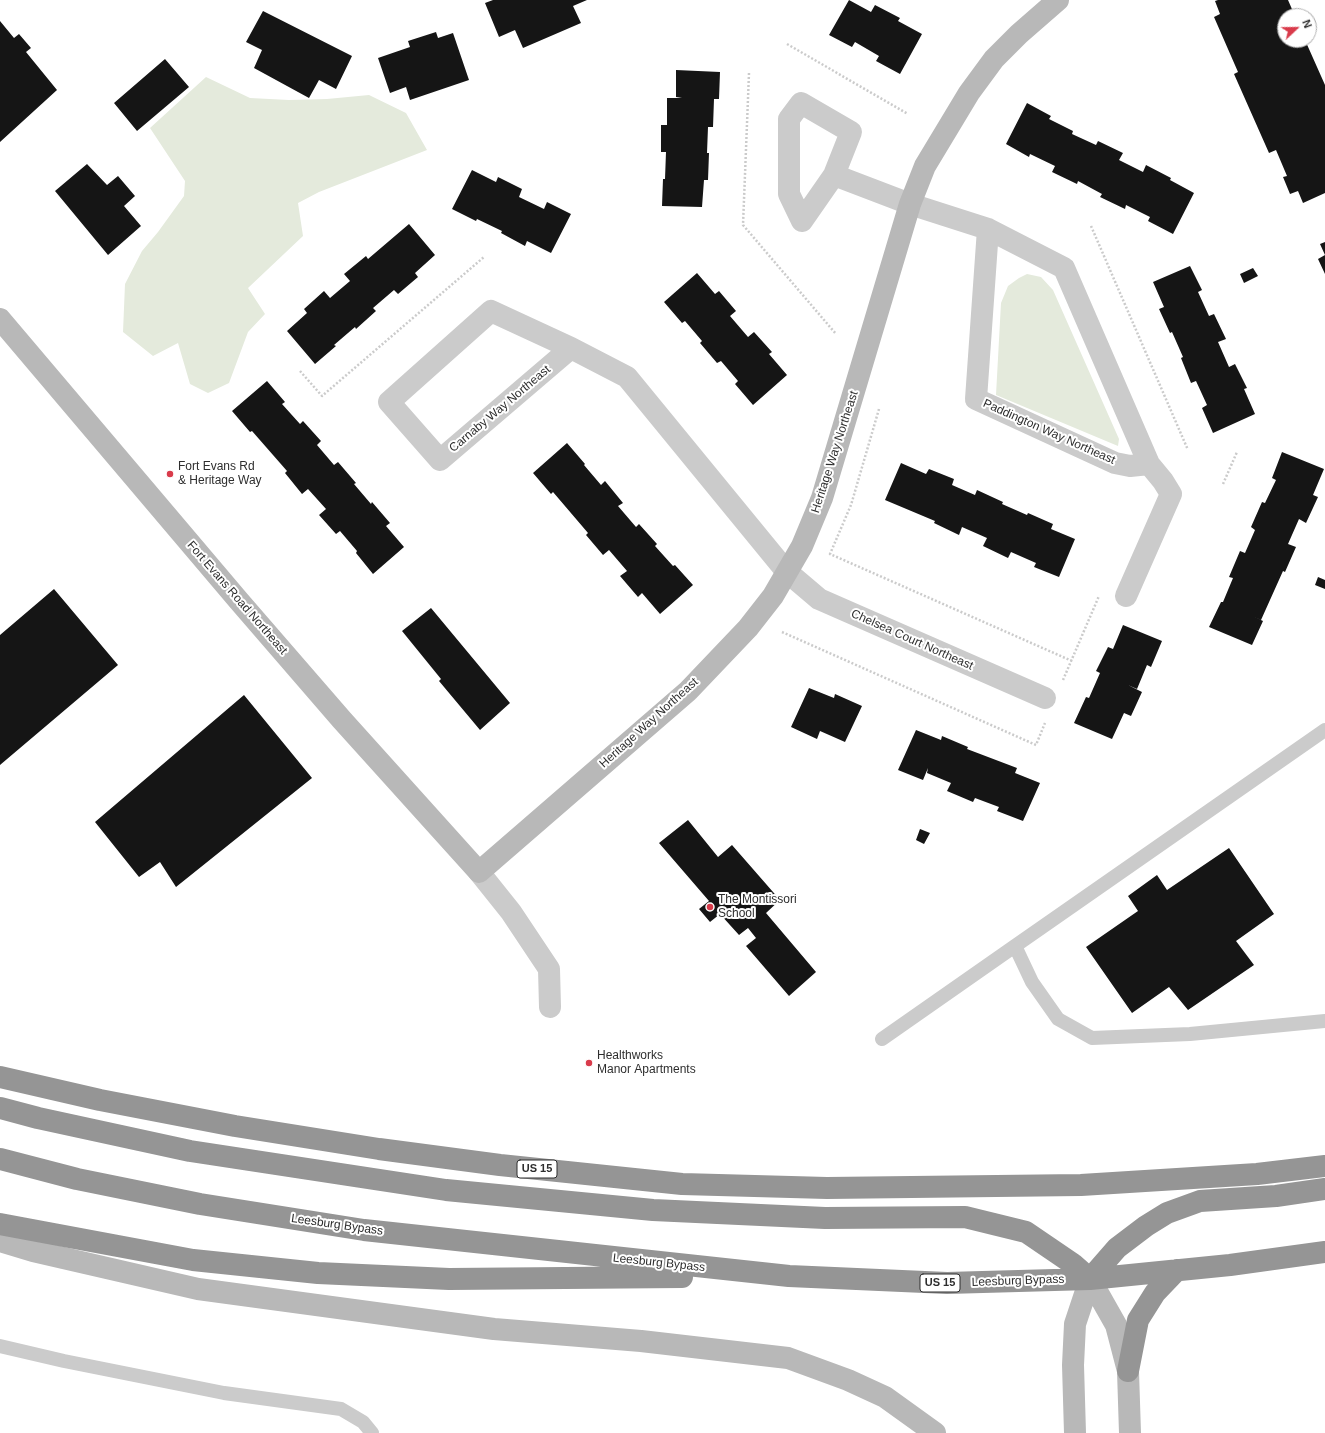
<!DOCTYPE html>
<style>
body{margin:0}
#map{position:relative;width:1325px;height:1433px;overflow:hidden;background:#fff;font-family:Arial,sans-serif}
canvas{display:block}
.north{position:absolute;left:1277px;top:8px;width:40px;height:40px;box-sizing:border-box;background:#fff;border:1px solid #ababab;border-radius:50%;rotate:68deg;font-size:11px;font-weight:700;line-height:16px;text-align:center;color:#2e2e2e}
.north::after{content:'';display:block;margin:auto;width:14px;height:18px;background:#d93b4b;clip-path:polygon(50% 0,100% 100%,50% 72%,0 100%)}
</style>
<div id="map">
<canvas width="1325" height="1433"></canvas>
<div class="north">N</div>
</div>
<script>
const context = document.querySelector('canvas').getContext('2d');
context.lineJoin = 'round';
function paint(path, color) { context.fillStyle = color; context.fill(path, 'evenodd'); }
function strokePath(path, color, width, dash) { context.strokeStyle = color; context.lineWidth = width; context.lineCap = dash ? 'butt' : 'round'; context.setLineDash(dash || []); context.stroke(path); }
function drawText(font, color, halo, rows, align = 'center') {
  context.font = font + ' Arial,sans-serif'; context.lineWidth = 4; context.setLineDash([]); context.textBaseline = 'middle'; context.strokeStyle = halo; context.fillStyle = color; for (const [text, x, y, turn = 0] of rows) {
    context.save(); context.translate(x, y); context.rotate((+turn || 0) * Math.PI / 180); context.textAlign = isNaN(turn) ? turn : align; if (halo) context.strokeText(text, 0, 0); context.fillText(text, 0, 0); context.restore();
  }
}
const green = new Path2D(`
 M206,77L250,98L289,100L327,99L369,95L406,113L427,150L319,192L298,203L303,236L248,288L265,314L248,332L229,383L208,393L190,384L178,343L153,356L123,332L125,284L142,251L158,232L184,196L185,181L150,128Z
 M1027,274L1041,277L1053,290L1119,439L1118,446L996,395L1001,303L1008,286L1019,278Z`);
const building = new Path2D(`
 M493,0H587L573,6L581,23L523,48L515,30L499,37L485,3Z
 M849,0L871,12L875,5L900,18L898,21L922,34L900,74L876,61L879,56L855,42L852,47L829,35Z
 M1218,0H1288L1295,16H1285V40H1305L1325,85V193L1303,203L1298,191L1290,194L1283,177L1287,176L1276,150L1269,153L1234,74L1238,72L1214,17L1220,14L1215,1Z
 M263,11L352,56L336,89L319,80L309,98L254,68L262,50L246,42Z
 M0,21L14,38L19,34L31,48L26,52L57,90L0,142Z
 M436,32L438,38L453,33L469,80L410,100L406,87L390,93L378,58L410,47L408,41Z
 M165,59L189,87L137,131L114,103Z
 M676,70L720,72L719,99H714L713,127H708L707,153H709L708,180H704L702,207L662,206L663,179H670H665L666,152H661V125H667V98H682L676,97Z
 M1027,103L1051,116L1049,119L1073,131L1072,134L1096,145L1098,141L1123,153L1119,160L1143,172L1146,165L1171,178L1170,180L1194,193L1173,234L1148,221L1150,217L1126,205L1125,209L1100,197L1102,194L1078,181L1077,184L1052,172L1055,166L1030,154L1029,157L1006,144Z
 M87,164L107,185L118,176L135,196L124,206L141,226L108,255L55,191Z
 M472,170L496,182L498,177L522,189L519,197L544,209L547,202L571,214L551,253L527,241L525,246L501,233L502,231L477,219L476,221L452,209Z
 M409,224L435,255L415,273L418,277L398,294L394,290L373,308L376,311L356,329L355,327L334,345L336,346L315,364L287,331L307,313L304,309L324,291L330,298L350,281L344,274L366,256L368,259Z
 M1325,242V255L1320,244Z
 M1325,255V274L1318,259Z
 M1190,266L1202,290L1198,292L1209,316L1214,314L1226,339L1218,342L1229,367L1235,364L1247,388L1244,389L1255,414L1213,433L1202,408L1207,405L1196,381L1191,383L1181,358L1183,357L1172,332L1170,333L1159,309L1164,307L1153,282Z
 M1253,268L1258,276L1244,283L1240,274Z
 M697,273L715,294L719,291L736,311L730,316L748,337L754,332L772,352L769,354L787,375L753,405L735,384L738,381L721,361L717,363L700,343L702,341L685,321L682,323L664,302Z
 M267,381L285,402L282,404L300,424L303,421L321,441L317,445L334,465L338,462L356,483L354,484L371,504L372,502L390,523L386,526L404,547L373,574L356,553L357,551L340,531L336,534L319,515L326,509L308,489L302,494L285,473L287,471L252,431L250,432L232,411Z
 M567,443L585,464L584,465L601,485L605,481L623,503L618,506L636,527L639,524L657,544L655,546L673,566L675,565L693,585L660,614L642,593L638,597L620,576L627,571L609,550L603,555L586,535L588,533L553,492L551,494L533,473Z
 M1282,452L1324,469L1313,495L1318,497L1306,523L1299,519L1288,544L1296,547L1285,572L1283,571L1261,620L1246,613L1263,621L1252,645L1209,627L1221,602H1223L1233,578L1229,577L1240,551L1245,553L1255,530L1251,527L1262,502L1265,503L1276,480L1272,478Z
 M901,463L926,474L929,469L954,479L952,485L975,495L977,490L1003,502L1002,504L1027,515L1028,513L1053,524L1051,529L1075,539L1059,577L1034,567L1036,563L1011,552L1008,558L983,546L987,538L962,527L959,535L934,523L935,521L885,500Z
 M1318,577L1325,580V589L1315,585Z
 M54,589L118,665L0,765V635Z
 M431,608L510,703L480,730L439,681L441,679L402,631Z
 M1123,625L1162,641L1151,667L1147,665L1137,689L1128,685L1142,692L1131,716L1124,713L1112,739L1074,723L1086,697L1089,698L1100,673L1096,671L1108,647L1113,649Z
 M809,688L834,698L835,694L862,706L845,742L820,731L817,739L791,727Z
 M244,695L312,778L176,887L160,862L139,877L95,822Z
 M916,730L941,740L942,736L968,747L967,749L1017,768L1015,773L1040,783L1023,821L997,811L999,807L975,798L973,802L947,791L951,783L927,773L928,768L923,780L898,770Z
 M688,820L718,857L732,845L780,900L766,913L816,972L789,996L746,946L756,938L748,928L739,935L720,914L710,922L699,909L709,901L659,843Z
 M920,829L930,833L924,844L916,840Z
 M1229,848L1274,914L1236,941L1254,965L1188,1010L1169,987L1132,1013L1086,947L1138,911L1128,896L1157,875L1167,890Z`);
const path = new Path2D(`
 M787,44L908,114
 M749,73L743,225L836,334
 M1091,226L1188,450
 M300,371L322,396L484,257
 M879,409L851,505L830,554L1072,661
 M1223,484L1237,452
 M782,632L1036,745L1045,723
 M1063,680L1099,596`);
const lane = new Path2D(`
 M1325,730L1015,946L1032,982L1058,1019L1092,1038L1190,1034L1325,1021
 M882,1039L1015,946
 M0,1346L64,1361L224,1393L341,1409L363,1422L372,1433`);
const street = new Path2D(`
 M801,103L851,132L834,175L802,221L789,194V119Z
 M834,175L910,204L988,229L1064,268L1149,464L1163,481L1171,494L1126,596
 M988,229L976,399L1115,463L1130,466L1149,464
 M491,311L571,348L440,460L389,402Z
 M571,348L627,377L786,571L819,599L1045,698
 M479,872L511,912L549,969L550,1007`);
const secondary = new Path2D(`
 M0,319L239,601L342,720L479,872L688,691L748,628L773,596L802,546L822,498L910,204L925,166L969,93L994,59L1019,34L1058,0
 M0,1241L33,1251L198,1289L494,1329L641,1341L788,1358L848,1380L885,1397L935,1433
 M1090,1279L1116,1325L1128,1371L1130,1433
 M1075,1433L1073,1365L1075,1324L1090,1279`);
const highway = new Path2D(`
 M0,1077L100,1100L235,1126L379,1149L500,1165L682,1184L827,1188L1081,1185L1257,1174L1325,1166
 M0,1108L38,1118L190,1151L446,1190L653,1210L825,1218L965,1217L1026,1232L1073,1264L1090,1279
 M0,1159L77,1179L200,1204L364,1230L789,1276L947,1283L1090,1279L1230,1265L1325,1252
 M0,1224L193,1260L318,1273L449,1279L682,1277
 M1090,1279L1117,1248L1146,1226L1167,1213L1200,1201L1276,1196L1325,1189
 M1128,1371L1138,1320L1155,1293L1177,1270`);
const markers = [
 [170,474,4,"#d93b4b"],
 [710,907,4,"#d93b4b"],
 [589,1063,4,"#d93b4b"]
];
const shields = [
 [537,1169,40],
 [940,1283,40]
];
const shieldNames = [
 ["US 15",537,1169],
 ["US 15",940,1283]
];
const streetNames = [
 ["Carnaby Way Northeast",500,409,-40],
 ["Paddington Way Northeast",1049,432,24],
 ["Heritage Way Northeast",835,452,-72],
 ["Fort Evans Road Northeast",237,598,49],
 ["Chelsea Court Northeast",912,640,24],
 ["Heritage Way Northeast",649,723,-42],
 ["Leesburg Bypass",337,1225,8],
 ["Leesburg Bypass",659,1263,6],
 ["Leesburg Bypass",1018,1281,-2]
];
const poiNames = [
 ["Fort Evans Rd",178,467],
 ["& Heritage Way",178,481],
 ["The Montissori",718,900],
 ["School",718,914],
 ["Healthworks",597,1056],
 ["Manor Apartments",597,1070]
];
paint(green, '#e4eadc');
paint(building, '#151515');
strokePath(path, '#cbcbcb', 2.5, [2, 2]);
strokePath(lane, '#cbcbcb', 14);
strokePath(street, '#cbcbcb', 22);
strokePath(secondary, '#b8b8b8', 22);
strokePath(highway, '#959595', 22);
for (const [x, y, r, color] of markers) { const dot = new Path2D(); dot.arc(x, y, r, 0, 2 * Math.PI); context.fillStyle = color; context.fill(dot); strokePath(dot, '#fff', 1.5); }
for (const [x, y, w] of shields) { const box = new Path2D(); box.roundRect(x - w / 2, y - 9, w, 18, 3); context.fillStyle = '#fff'; context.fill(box); strokePath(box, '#2e2e2e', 1); }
drawText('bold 11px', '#2e2e2e', null, shieldNames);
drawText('12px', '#2e2e2e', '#fff', streetNames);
drawText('12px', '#2e2e2e', '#fff', poiNames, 'left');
</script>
